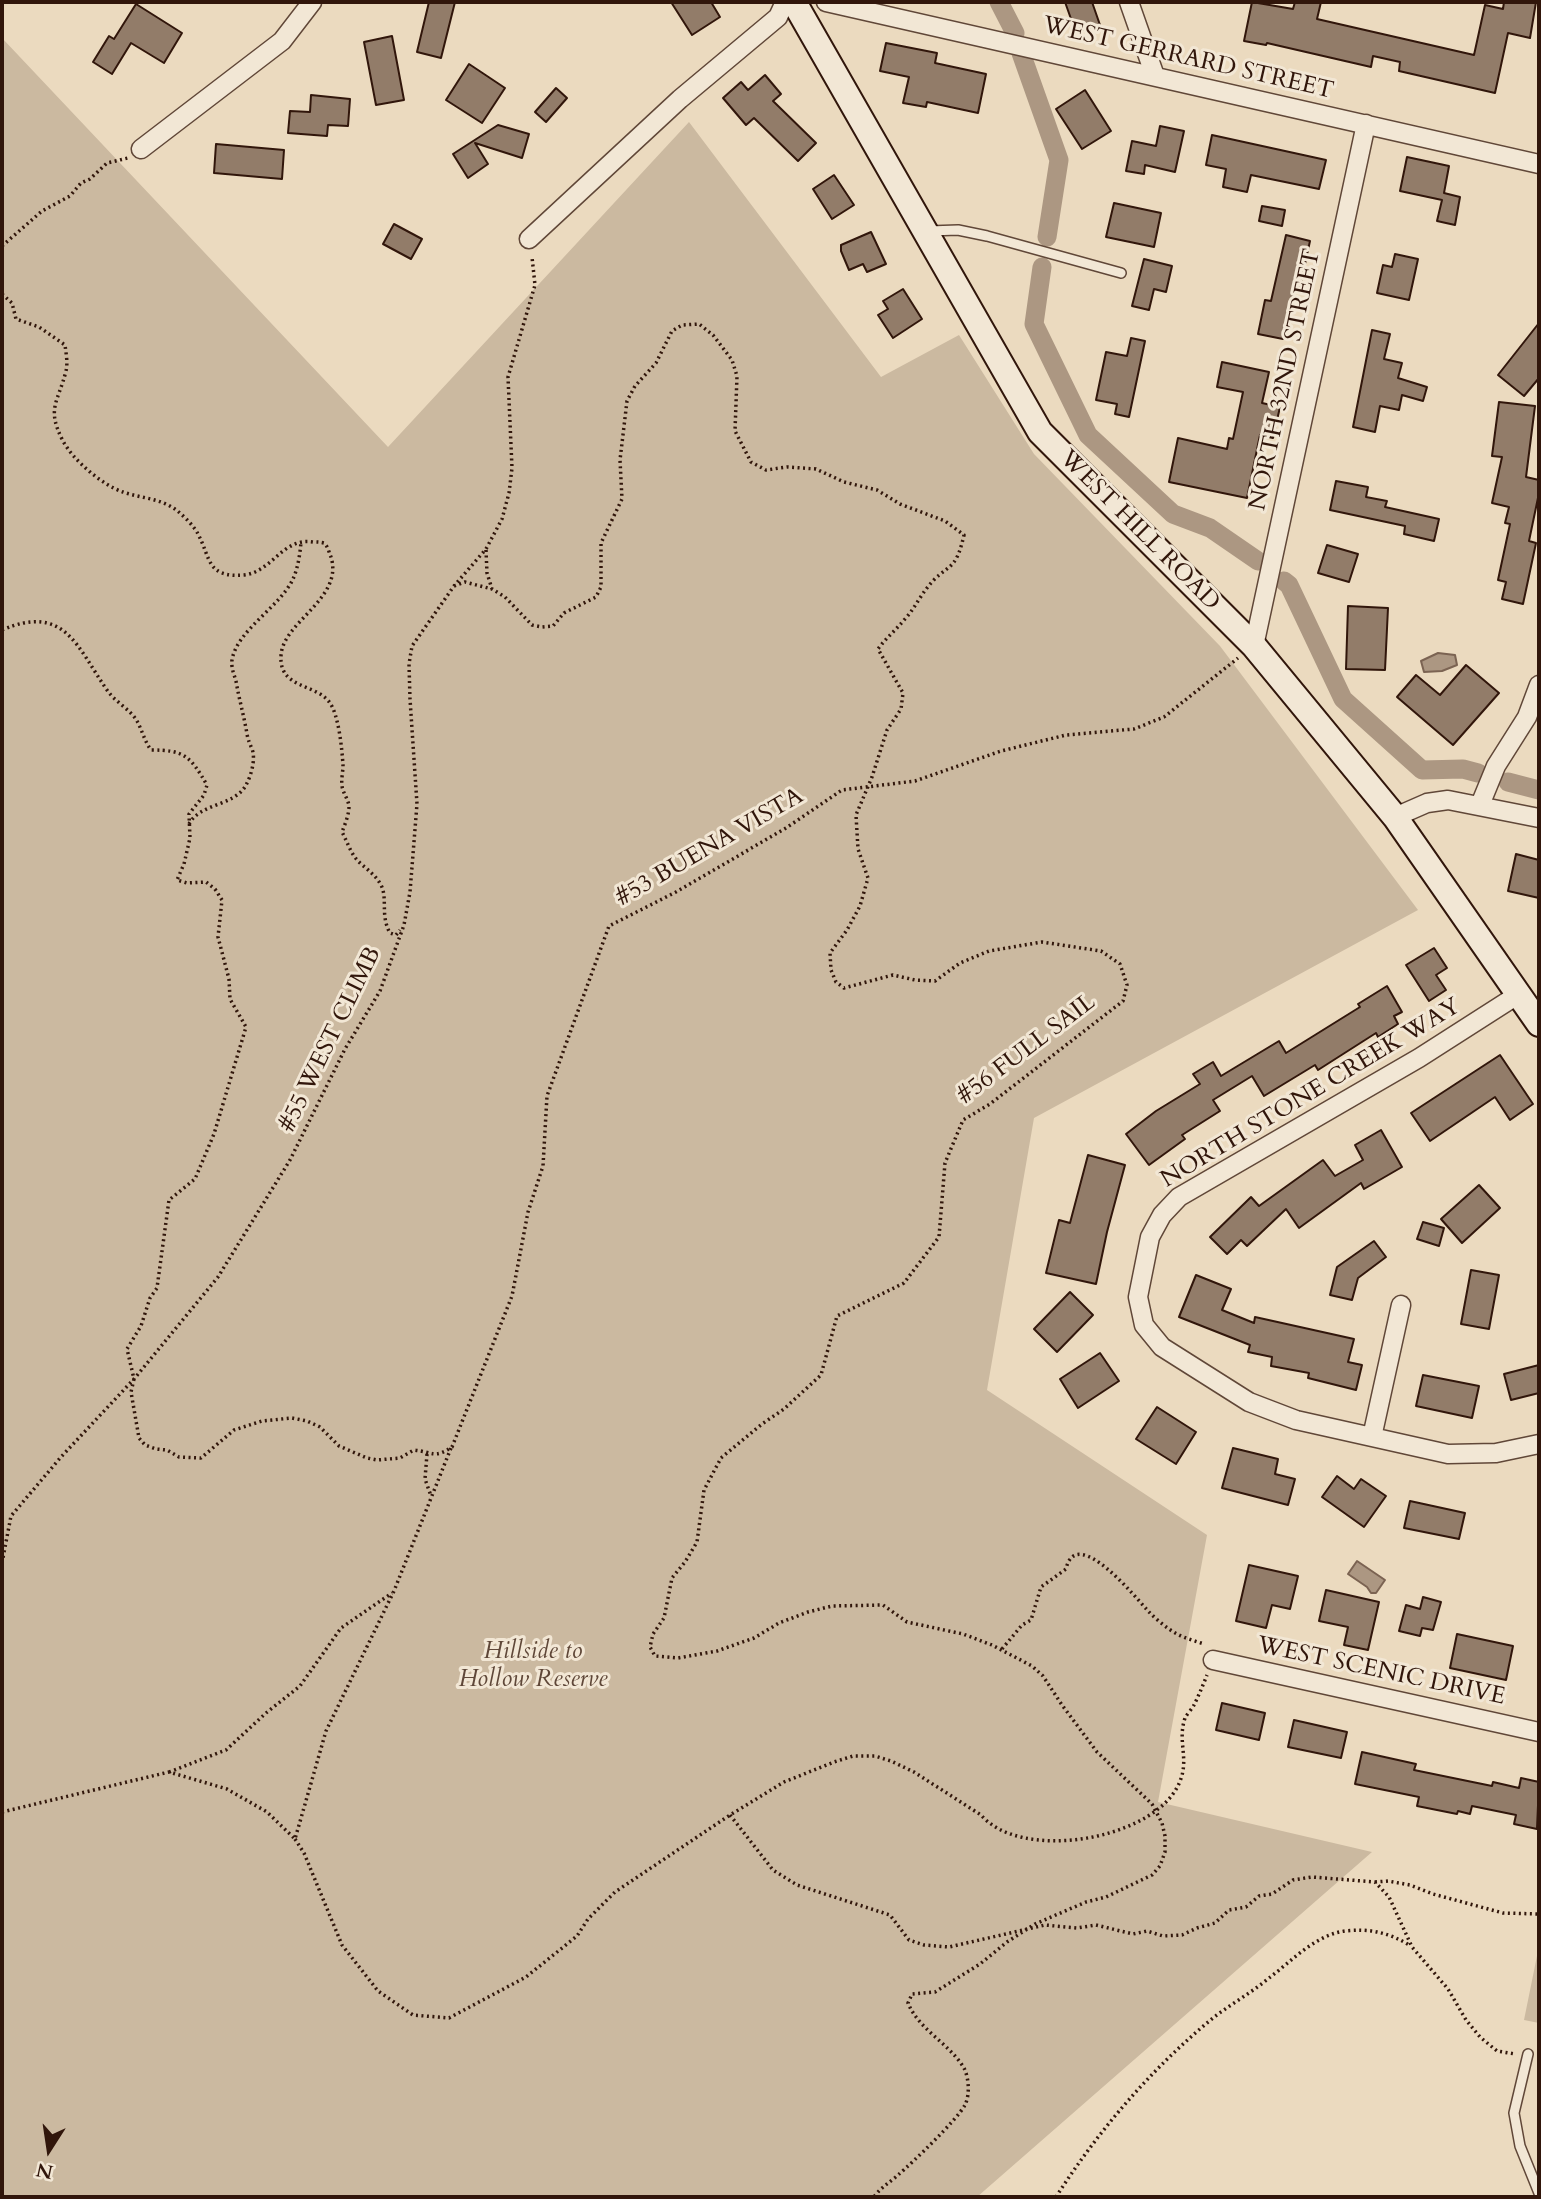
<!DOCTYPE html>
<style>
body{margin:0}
#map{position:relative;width:1541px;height:2199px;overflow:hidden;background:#ebdabf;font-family:Cardo,serif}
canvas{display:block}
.frame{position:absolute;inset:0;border:4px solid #31160b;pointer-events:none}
.north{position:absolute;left:14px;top:2115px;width:70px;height:70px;-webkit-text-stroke:5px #f2e7d5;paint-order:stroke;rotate:192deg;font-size:19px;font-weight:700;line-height:28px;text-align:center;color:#31160b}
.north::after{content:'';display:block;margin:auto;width:24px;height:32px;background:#31160b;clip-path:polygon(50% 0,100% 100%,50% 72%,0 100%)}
</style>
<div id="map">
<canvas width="1541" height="2199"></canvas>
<div class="frame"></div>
<div class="north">N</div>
</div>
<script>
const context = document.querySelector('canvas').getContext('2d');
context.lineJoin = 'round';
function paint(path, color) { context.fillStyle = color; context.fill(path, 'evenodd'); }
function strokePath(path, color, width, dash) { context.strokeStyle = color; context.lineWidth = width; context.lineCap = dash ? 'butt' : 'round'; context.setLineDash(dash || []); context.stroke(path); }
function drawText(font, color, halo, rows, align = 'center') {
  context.font = font + ' Cardo,serif'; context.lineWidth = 6; context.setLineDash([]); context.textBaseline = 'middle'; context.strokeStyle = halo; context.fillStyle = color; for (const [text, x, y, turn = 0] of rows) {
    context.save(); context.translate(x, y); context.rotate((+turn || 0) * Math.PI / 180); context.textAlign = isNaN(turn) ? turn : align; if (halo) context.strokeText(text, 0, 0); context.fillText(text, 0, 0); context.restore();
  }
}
const green = new Path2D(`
 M2,38L388,447L689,122L881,377L959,335L1034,454L1220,646L1418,910L1034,1118L987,1390L1207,1535L1158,1802L1372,1852L977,2197H2Z
 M1539,1946V2023L1524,2020Z`);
const water = new Path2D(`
 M1438,653L1455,655L1457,665L1442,671L1424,672L1421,661Z
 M1357,1561L1385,1580L1376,1593H1371L1367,1587L1348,1574Z`);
const canal = new Path2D(`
 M999,2L1015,33
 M1021,53L1059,160L1047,237
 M1042,267L1034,324L1088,435L1173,514L1210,528L1258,561
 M1284,581L1289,585L1343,699L1422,770L1463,769L1478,773
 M1508,782L1539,790`);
const building = new Path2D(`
 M429,2H455L441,58L417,52Z
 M671,2H711L720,17L692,35Z
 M1065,2H1092L1100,25L1076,33Z
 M1252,2L1293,9L1295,2H1321L1317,19L1474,55L1485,5L1503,9L1504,2H1536L1530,38L1508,33L1495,93L1399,71L1400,62L1373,56L1371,67L1267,43L1266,45L1244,41Z
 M136,4L182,33L164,63L131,43L112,74L93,62L109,36L114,39Z
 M392,36L404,100L376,105L364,42Z
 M886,43L937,53L935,63L986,74L978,113L927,102L926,107L903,103L909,77L880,71Z
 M469,64L505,88L482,123L446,100Z
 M765,75L781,94L773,101L816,143L798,161L754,118L746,125L723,98L741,82L748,90Z
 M556,88L567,98L546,122L535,112Z
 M1085,90L1111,131L1082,149L1056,109Z
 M311,95L350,99L348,126L328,125L327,136L288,133L290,111L310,112Z
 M498,125L529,134L522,158L475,143L488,164L468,178L453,154Z
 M1160,126L1184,131L1175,172L1145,165L1144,174L1126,171L1132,141L1156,146Z
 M1212,135L1326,160L1319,189L1251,175L1247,192L1223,187L1226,169L1206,165Z
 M216,144L284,150L282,179L214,173Z
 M1407,157L1449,166L1444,193L1460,197L1455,225L1437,221L1442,200L1400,191Z
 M834,175L854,205L832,219L813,189Z
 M1114,203L1161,213L1154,247L1106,237Z
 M1262,206L1285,210L1282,226L1259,221Z
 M394,224L422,239L411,259L383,244Z
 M871,232L886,264L867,272L863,264L849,270L841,251V245Z
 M1286,235L1310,241L1300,287L1295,286L1283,339L1258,334L1265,300L1271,301Z
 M1395,254L1418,259L1409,300L1377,293L1383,265L1392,267Z
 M1144,259L1172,266L1166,292L1154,289L1149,310L1132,306Z
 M903,289L922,319L893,338L878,315L888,309L883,301Z
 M1539,323V378L1524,396L1498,375Z
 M1372,330L1390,334L1384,359L1402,363L1398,378L1427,387L1423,401L1402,395L1399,410L1380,406L1375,432L1353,427Z
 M1131,338L1145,341L1129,417L1115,414L1117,404L1096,400L1106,352L1127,356Z
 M1222,362L1269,372L1262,403L1280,407L1273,438L1260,435L1247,498L1169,482L1178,438L1227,449L1229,438L1233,439L1243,392L1217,387Z
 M1499,402L1535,406L1526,477L1539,480V493L1529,541L1536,543L1523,604L1502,599L1506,582L1498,580L1510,524L1505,523L1509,507L1492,503L1502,457L1492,456Z
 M1336,481L1368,487L1366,497L1387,501L1385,507L1439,519L1434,541L1404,534L1405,526L1330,510Z
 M1327,545L1358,554L1349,582L1318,573Z
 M1348,606L1388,608L1385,670L1346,669Z
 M1466,665L1499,693L1453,745L1397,697L1416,675L1440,695Z
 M1516,854L1539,860V898L1508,891Z
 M1434,948L1447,968L1436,975L1446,990L1429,1001L1406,965Z
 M1387,986L1402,1012L1394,1016L1398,1024L1378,1037L1376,1033L1318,1070L1315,1065L1264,1096L1252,1076L1213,1100L1220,1111L1182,1135L1185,1139L1149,1165L1126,1134L1156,1111L1200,1084L1193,1074L1213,1062L1221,1076L1279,1041L1286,1053L1360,1007L1358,1004Z
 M1500,1055L1533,1104L1510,1120L1495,1097L1430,1141L1411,1113Z
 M1381,1130L1402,1167L1364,1189L1361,1183L1299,1228L1286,1209L1247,1246L1241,1240L1227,1254L1210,1237L1251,1197L1259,1206L1323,1160L1335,1176L1363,1160L1355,1145Z
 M1088,1155L1125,1165L1107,1232L1096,1284L1046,1273L1059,1220L1070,1223Z
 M1479,1185L1500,1208L1462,1243L1441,1219Z
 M1423,1222L1444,1228L1439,1246L1417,1239Z
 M1374,1241L1386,1257L1358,1278L1352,1300L1330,1295L1337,1267Z
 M1471,1270L1499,1275L1489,1329L1461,1324Z
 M1196,1275L1231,1289L1222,1310L1254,1323L1255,1317L1354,1339L1348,1362L1362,1365L1356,1390L1308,1378L1309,1373L1271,1366L1272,1357L1248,1352L1250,1345L1179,1317Z
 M1070,1292L1093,1315L1057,1352L1034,1329Z
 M1100,1353L1119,1381L1078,1408L1060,1379Z
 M1539,1365V1393L1511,1400L1504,1374Z
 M1423,1375L1479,1386L1472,1418L1416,1406Z
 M1157,1407L1196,1432L1176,1464L1136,1439Z
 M1233,1448L1278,1459L1275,1474L1295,1479L1288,1505L1222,1488Z
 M1337,1476L1354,1489L1361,1479L1386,1496L1364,1527L1322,1497Z
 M1410,1501L1465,1513L1459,1539L1404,1528Z
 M1249,1565L1298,1576L1290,1609L1272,1605L1266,1628L1236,1621Z
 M1326,1590L1379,1602L1368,1650L1344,1645L1348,1627L1319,1621Z
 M1423,1597L1441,1602L1433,1630L1422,1628L1420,1636L1399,1631L1406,1605L1420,1609Z
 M1457,1634L1513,1646L1506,1680L1450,1668Z
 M1222,1703L1265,1713L1259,1740L1216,1730Z
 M1294,1720L1347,1732L1341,1758L1288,1747Z
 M1362,1752L1416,1764L1414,1770L1492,1786L1493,1782L1519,1788L1521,1778L1539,1782L1537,1829L1514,1824L1516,1815L1472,1806L1470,1814L1458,1811L1457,1814L1417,1806L1419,1797L1355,1784Z`);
const path = new Path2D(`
 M2,246L42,211L70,196L81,183L90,179L107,163L128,158
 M2,294L12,303L16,319L39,327L65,345C66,353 68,363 66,371C58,403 46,408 63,441C73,460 102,485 123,492C143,499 164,498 181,514C187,519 195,528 198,534C211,558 206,578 244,575C272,572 283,537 313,542C317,542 320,542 324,543C328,546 329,553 331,557C344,599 282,622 281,656C279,689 316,683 330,703C339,716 342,750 343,765C343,772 341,780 342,786C343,793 348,799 349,806C349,815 345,824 342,832C347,841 351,854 358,861C366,869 375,874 381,885C388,899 380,915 390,933L396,935L400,930
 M486,550L487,573L492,589
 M454,586L465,582L492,589L505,597L532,625L542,627L553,626L564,613L596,597L601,587V543L622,499L620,460L627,401L635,386L656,363L672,331L682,325L699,324L713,335L732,360L737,376L735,431L751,462L766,470L787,467L816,469L844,482L877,490L900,504L945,521L964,535C955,575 947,562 927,588C919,598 913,611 904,620C895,631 886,638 878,649L903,693L901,709L887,730L872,777L856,815L858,849L868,878L860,906L847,930L830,953L831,970L836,982L844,988L893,975L915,980L935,981L960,963L989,951L1042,942L1101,951L1120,964L1127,985L1123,1001L990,1104L963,1120L945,1163L939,1237L904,1283L837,1316L821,1375L784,1409L762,1424L721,1458L704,1490L697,1542L685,1562L672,1578L664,1618L653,1634L650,1647L655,1656L678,1658L717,1651L754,1638L779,1623L808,1612L832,1606L883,1605L907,1622L963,1634L992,1645L1032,1666L1043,1676L1062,1705L1097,1752L1152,1804L1162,1823L1165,1836V1852L1160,1866L1152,1875L1106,1897L1086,1902L1035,1924L1007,1942L980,1964L935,1992L912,1994L908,2003C919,2030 949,2043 964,2068C969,2078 970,2095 965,2105C956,2121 913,2162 898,2175C889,2183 880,2188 874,2197
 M2,630C65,603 77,647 107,690C115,702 130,709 137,721C142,730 144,740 151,750C185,750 190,756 207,785L204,795L189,814L190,838L184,864L177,880L187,883L206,882L215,889L222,900L218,937L229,979L230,999L246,1027L214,1134L195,1179L169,1200L157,1288L150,1298L141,1326L127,1349L134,1379L131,1392L139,1438L145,1445L156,1449L167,1450L179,1457L201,1458L234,1430L262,1421L292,1418L307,1421L320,1427L339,1446L367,1458L377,1460L400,1458L414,1450C433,1452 434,1459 452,1447L512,1296L528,1212L543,1166L547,1096L609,926L676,892L786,828L842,790L915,781L1001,751L1066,735L1134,729L1164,717L1238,658
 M189,824C200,803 235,806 246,785C251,776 256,759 252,749C250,744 248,740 247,734C244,716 239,699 236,681C234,674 231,668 232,660C237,630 280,607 293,579C298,568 300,554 301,542
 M427,1454L425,1479L431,1496
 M2,1563L11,1516L61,1457L134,1379L218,1277L290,1160L345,1049L380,991L404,925L410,892L417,804L410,699L409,664L412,646L454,586L486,549L502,519L509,493L512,468L508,377L535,285L532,257
 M1002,1649L1022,1625L1031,1620L1041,1587L1066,1569C1076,1523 1137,1599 1149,1612C1155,1618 1162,1624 1169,1629C1180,1637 1192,1640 1204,1644
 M169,1772L226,1750L266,1713L300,1686L341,1628L392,1593
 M2,1812L169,1772L227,1789L267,1812L295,1839L326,1731L394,1591L451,1448
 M730,1815L773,1870L797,1885L890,1915L909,1940L924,1945L949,1947L1045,1925L1077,1928L1096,1925L1133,1934L1147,1931L1163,1936L1182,1935L1197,1928L1215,1923L1229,1910L1246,1907L1259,1896L1272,1894L1293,1880L1312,1877L1375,1882L1389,1897L1412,1947L1448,1989L1466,2020L1480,2037L1497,2051L1515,2054
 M295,1839L304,1853L342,1945L378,1991L413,2015L449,2018L526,1977L577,1936L588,1919L615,1892L730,1815L784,1782L834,1762L853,1756H875L891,1761L914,1772L981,1815C1021,1861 1143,1841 1175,1791C1193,1762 1176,1745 1185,1718C1187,1714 1192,1709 1194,1705C1199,1695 1203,1685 1207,1675
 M1375,1882L1388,1881L1410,1885L1433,1894L1503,1913L1539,1914
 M1056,2197C1098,2131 1152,2068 1213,2018C1231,2004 1251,1993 1269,1978C1292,1961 1315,1935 1345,1931C1370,1928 1390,1933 1411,1946`);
const lane = new Path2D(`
 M929,231L958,230L987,236L1121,273
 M1528,2054L1514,2113L1520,2146L1539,2193`);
const street = new Path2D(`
 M826,2L1539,164
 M1129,2L1155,76
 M141,149L282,41L312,2
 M529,239L680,99L778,17L785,2
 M1254,646L1366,124
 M1480,805L1496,766L1527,717L1539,685
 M1395,817L1427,803L1448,800L1539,818
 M1519,994L1419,1058L1179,1197L1162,1215L1150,1237L1138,1297L1144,1325L1162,1347L1249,1402L1296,1420L1448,1454L1496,1453L1539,1444
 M1372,1437L1401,1305
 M1213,1660L1539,1732`);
const secondary = new Path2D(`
 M794,2L1040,432L1254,646L1395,817L1539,1024`);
const streetNames = [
 ["WEST GERRARD STREET",1188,59,13],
 ["NORTH 32ND STREET",1286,380,-78],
 ["WEST HILL ROAD",1139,531,45],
 ["#53 BUENA VISTA",710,848,-30],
 ["#55 WEST CLIMB",331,1040,-64],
 ["#56 FULL SAIL",1027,1050,-37],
 ["NORTH STONE CREEK WAY",1311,1094,-31],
 ["WEST SCENIC DRIVE",1381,1672,12]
];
const parkNames = [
 ["Hillside to",533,1652],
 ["Hollow Reserve",533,1680]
];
paint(green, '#cbb9a0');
paint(water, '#ac9782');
strokePath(water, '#7b6352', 2);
strokePath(canal, '#ac9782', 19);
paint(building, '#927c69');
strokePath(building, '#31160b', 2);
strokePath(lane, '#604738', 12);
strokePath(street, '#604738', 21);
strokePath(secondary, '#31160b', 28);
strokePath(path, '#31160b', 3.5, [2, 3.5]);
strokePath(lane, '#f2e7d5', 9);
strokePath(street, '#f2e7d5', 18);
strokePath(secondary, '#f2e7d5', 24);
drawText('24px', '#31160b', '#f2e7d5', streetNames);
drawText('italic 24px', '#5f4738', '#f2e7d5', parkNames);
</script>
